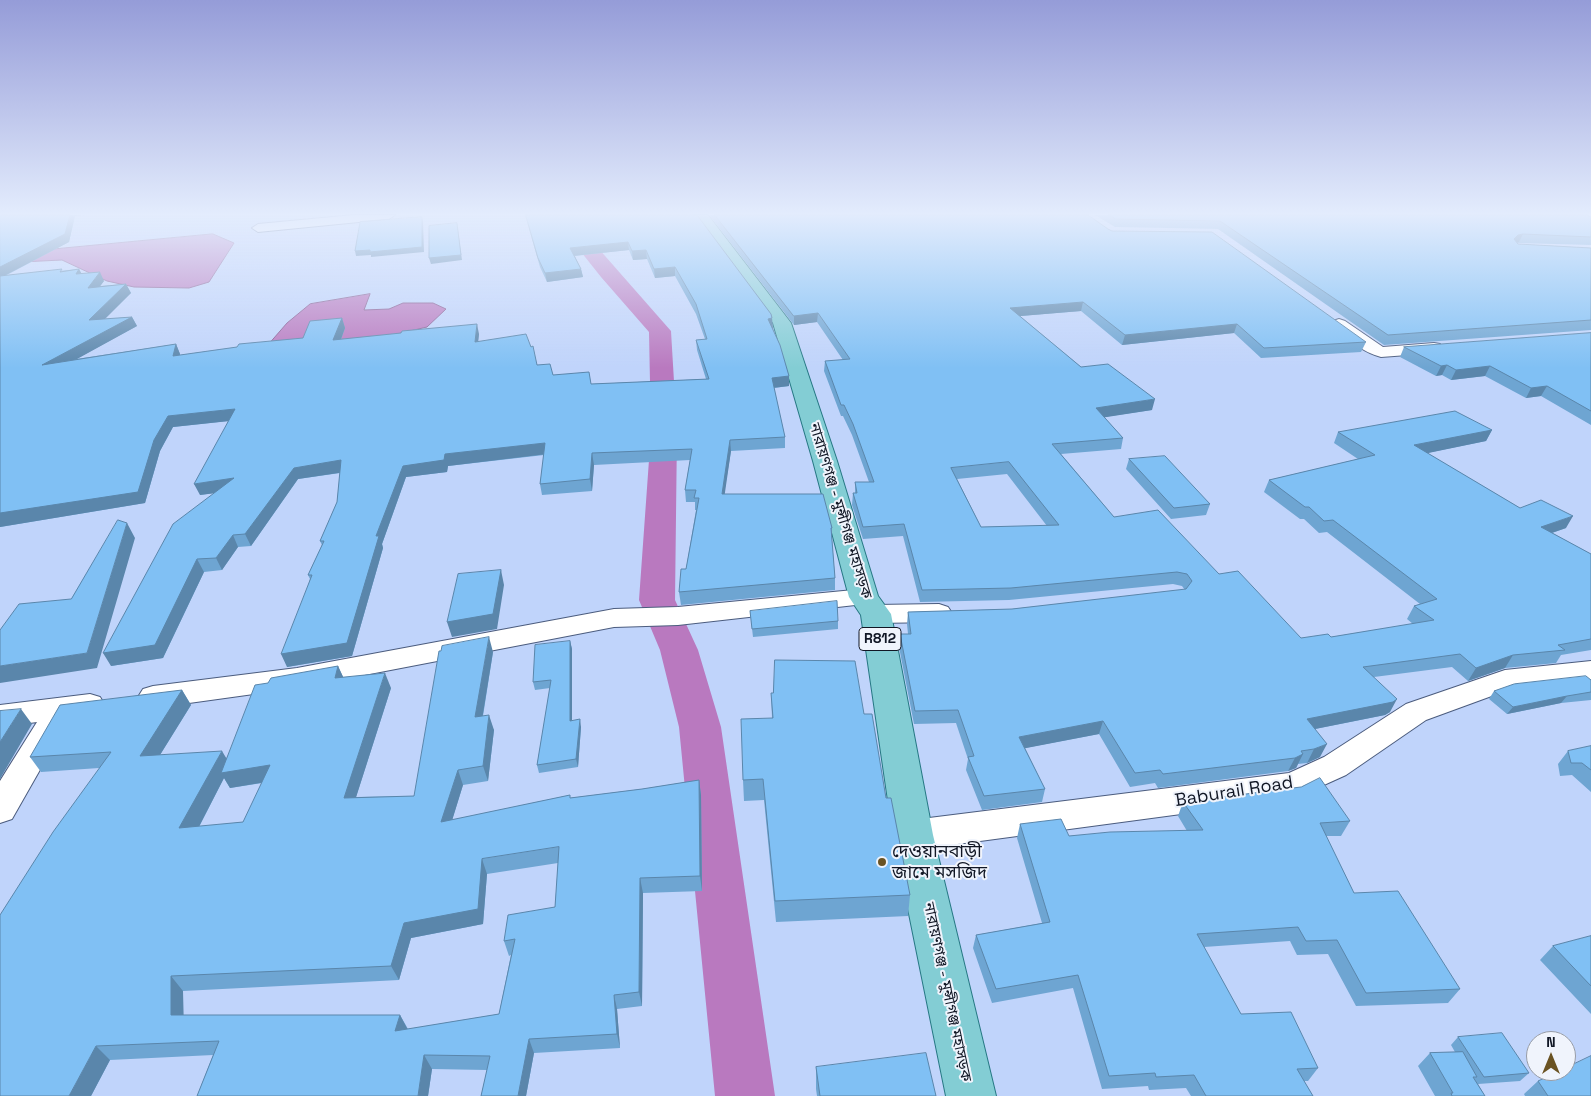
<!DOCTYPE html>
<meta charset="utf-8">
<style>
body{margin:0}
#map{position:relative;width:1591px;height:1096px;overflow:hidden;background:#c0d4fb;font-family:"Space Grotesk",sans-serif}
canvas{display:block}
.north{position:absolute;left:1526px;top:1031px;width:50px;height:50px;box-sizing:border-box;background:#f0f4fc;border:1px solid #979ca6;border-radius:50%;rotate:0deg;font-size:14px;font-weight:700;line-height:20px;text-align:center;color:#111725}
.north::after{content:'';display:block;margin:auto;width:18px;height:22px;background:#6a5323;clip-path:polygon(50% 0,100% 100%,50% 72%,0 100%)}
</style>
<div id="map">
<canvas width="1591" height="1096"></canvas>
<div class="north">N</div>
</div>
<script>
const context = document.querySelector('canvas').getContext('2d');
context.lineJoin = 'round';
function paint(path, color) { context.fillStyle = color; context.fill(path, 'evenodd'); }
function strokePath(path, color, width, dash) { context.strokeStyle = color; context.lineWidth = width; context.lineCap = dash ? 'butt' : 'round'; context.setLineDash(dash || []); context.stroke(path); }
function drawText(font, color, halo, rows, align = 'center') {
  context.font = font + ' "Space Grotesk","Noto Sans Bengali",sans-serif'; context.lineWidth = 4; context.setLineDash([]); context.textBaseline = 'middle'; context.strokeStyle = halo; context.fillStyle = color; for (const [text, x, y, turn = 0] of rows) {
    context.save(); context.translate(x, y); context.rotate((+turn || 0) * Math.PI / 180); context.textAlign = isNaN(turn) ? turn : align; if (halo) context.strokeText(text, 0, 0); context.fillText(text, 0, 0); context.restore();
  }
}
const water = new Path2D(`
 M213,234L234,243L209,282L189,288L134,287L107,281L62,260L0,263L23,252Z
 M370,294L364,310L389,309L403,303H433L446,309L427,327L380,338L267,346L287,323L310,304Z`);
const canal = new Path2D(`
 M567,215H584L577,224L671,331L677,432L675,600L698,650L721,727L775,1096H715L679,727L660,650L639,600L651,432L649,332L601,277L562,228L560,224Z`);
const street = new Path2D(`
 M354,215H395L389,219L258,232L252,228L258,224Z
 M1339,319L1345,321L1383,347L1434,343L1440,344L1442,348L1440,352L1434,353L1381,357C1362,352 1348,339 1333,327L1331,324L1333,321Z
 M864,589L873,591L877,597L873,603L678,625L614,627L297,688L153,708L143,705L138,697L143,689L153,686L297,668L614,609L678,607Z
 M939,604L948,607L952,613L948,619L939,622L876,623L867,620L863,614L867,608L876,605Z
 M1591,661V681L1508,690L1426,720L1346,775L1293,799L913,850L901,845L896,835L901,825L913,820L1289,773L1324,757L1406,704L1505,670Z
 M90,694L100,697L105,705L100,713L51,721L58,723L62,731L12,819L0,823V781L37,722L0,727V705Z`);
const primary = new Path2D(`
 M694,215H708L791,323L837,461L878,596L891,614L933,835L996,1096H946L893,835L861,615L849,597L813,461L773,323Z`);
const wall = new Path2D(`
 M0,215L75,216L69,242L5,276L79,269L81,274L104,281L100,286L126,284L131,293L104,319L132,317L137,326L76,359L176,344L180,354V355L303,338L342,318L345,328L341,340L479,334L478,341L537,365L553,375L591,384L706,379L697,350L696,340L705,339L696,314L675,276L655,278L647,259L633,260L629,250L575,256L581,269L583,277L547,282L540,267L525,215H697L773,328L789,376V386L774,388L785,437V448L731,451L724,494L832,528V540L835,578V590L681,605L679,592L686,569L696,510H695V502H686L685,490L690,460L594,465L592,491L542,495L540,484L544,455L448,466L447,472L406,477L382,544L383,548L352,656L287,667L310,579L308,575L322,545L320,541L337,502L340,473L298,479L251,546L238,547L222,570L204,572L163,658L111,666L214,493L200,495L228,421L173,427L160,451L145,503L0,527Z
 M709,215H1088L1108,229L1366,342L1361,352L1261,358L1234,333L1122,345L1081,311L1020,316L1081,367L1152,410L1104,417L1123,438L1121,449L1061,454L1114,517L1219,574L1301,638L1331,637L1413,624L1407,619L1414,606L1420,604L1327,532L1319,533L1304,519H1300L1264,492L1269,480L1358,459L1334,443L1338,432L1492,430L1486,441L1427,453L1520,508L1566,528L1552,533L1591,554V650L1561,655L1556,663L1505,668L1468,681L1452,667L1374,677L1390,712L1385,715L1315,729L1320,757L1307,763L1298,764L1296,768L1288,771L1158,788L1155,783L1130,787L1099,734L1025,748L1045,789L1042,802L982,810L966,770L968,759L956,723L914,724L899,647L900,634H908L907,624L908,612L1012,609L1185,590L1182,586L1173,584L1009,600L920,602L903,536L863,539L852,505L853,493H855V482H869L852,435L843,416H841L824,371L825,361L843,360L817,322L794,325ZM1007,474L1047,526L981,527L957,479Z
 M1095,215H1591H1587L1591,217V245L1517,243L1518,244L1591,248V330L1384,345L1218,229L1115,227Z
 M1591,333V425L1541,396L1526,398L1485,376L1451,380L1442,375L1436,376L1400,357L1404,347Z
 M1129,459L1210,504L1206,515L1171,519L1126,469Z
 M750,611L838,621V629L753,637Z
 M570,641L572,649V720L581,727L578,767L539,773L537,765L550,688L535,690L533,682Z
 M493,652L483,716L494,730L488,781L463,785L452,820L570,795V798L642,789L699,780L701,795L702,891L643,893L642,1006L617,1009L620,1048L534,1053L526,1096H481L487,1070L432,1069L428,1096H197L213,1055L110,1060L91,1096L99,768L41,772L30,757L182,690L191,705L160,755L226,759L268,683L338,666L343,677L391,688L356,797L414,796ZM224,778L230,788L262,783L243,822L199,827ZM558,863L555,907L504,941L509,956L511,955L499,1014L408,1029L400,1015H183V991L399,980L411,938L483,924L487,874Z
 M1591,680V700L1561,703L1507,714L1489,699L1494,691Z
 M771,693L864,714L910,895L908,916L776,922L764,800L744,801L743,780L772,718Z
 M1591,746V792L1572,775L1560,776L1558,764L1568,751Z
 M1183,802L1350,821L1341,836H1326L1354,893L1460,989L1448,1003L1356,1006L1328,954L1297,955L1290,941L1204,947L1241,1014L1318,1068L1308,1081H1304L1313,1096H1191L1186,1088L1149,1090L1148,1086L1102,1089L1073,988L992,1003L973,948L976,935L1042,923L1017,838L1020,824L1069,836L1187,831L1178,816Z
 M1591,936V1014L1540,960L1553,946Z
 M1458,1037L1529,1073L1520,1081L1478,1084L1485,1096H1435L1418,1066L1430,1053L1455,1052L1451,1045Z
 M816,1067L936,1096H817L816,1089Z
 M1538,1081L1591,1096H1525L1524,1094Z`);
const shadedWall = new Path2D(`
 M70,215H89L75,216L69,242L0,278V267Z
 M422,217L423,221L424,252L371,257V255L356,256L355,251Z
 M457,223L462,260L431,264L429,258Z
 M1523,234L1519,242L1514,243V239L1518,235Z
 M628,242L629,250L572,256L570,248Z
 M646,250L647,259L633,260L632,251Z
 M675,267V276L655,278L654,269Z
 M79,269L84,278L76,274Z
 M581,269L583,277L547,282L545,273Z
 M100,272L104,281L92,297L88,288Z
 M126,284L131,293L94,330L89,320Z
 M1083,302L1081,311L1009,317L1010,308Z
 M818,313L817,322L794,325V316Z
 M132,317L137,326L48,375L42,365Z
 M342,318L345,328L337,350L333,340Z
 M772,318L773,328L768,329V319Z
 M477,324L479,334L477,352L475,342Z
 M1237,324L1234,333L1122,345L1125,335Z
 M176,344L180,354L177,366L173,356Z
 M1447,365L1442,375L1436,376L1441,366Z
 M1490,366L1485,376L1451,380L1456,370Z
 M789,376V386L772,388V378Z
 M1547,386L1541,396L1526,398L1531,388Z
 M1155,399L1152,410L1094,419L1096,408Z
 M235,409L239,420L173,427L160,451L145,503L0,527V513L154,440L168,416Z
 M1492,430L1486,441L1409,457L1414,445Z
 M730,440L731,451L723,506L722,494Z
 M545,443L547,454L448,466L447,472L406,477L382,544L383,548L352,656L287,667L281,654L376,536L403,466L445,454Z
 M592,453L594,465L592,491L590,479Z
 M341,460L345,472L298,479L251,546L245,534L294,468Z
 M234,478L240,490L200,495L194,484Z
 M1573,516L1566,528L1534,539L1541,527Z
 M127,523L135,538L97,668L0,683V666L87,653Z
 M233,535L238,547L222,570L216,558Z
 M197,559L204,572L163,658L111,666L103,653Z
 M501,570L504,585L497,629L452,637L447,622Z
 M489,637L493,652L480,732L475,717Z
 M570,641L572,649V729L570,721Z
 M1513,655L1505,668L1468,681L1476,668Z
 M338,666L345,681L335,678Z
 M385,673L391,688L351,813L344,798Z
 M182,690L191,705L150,771L140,756Z
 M1567,696L1561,703L1507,714L1513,707Z
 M1397,699L1390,712L1385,715L1300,732L1307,719Z
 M21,709L32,724L0,779V742Z
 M489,715L494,730L488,781L483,766Z
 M580,719L581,727L578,767L576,759Z
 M1103,721L1099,734L1016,750L1019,737Z
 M1327,744L1320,757L1307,763L1314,749Z
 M222,751L231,766L270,765L278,780L230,788L224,778L190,844L179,828Z
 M1303,754L1296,768L1288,771L1295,758Z
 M458,770L463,785L447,837L441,822Z
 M699,780L701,795L702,891L700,876Z
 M482,859L487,874L483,924L411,938L399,980L391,966L404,923Z
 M640,878L643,893L642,1006L639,992Z
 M171,976L183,991L184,1030L171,1015Z
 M614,995L617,1009L620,1048L617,1034Z
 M400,1015L408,1030L395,1031Z
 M529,1039L534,1053L526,1096H518Z
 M96,1046L110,1060L91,1096H69Z
 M424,1055L432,1069L428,1096H418Z`);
const building = new Path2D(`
 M0,215H70L65,234L0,267Z
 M526,215H697L771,314L772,318L768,319L780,345L789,376L772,378L785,437L730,440L722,494H823L832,528H831L835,578L679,592L681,569H686L699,498H694L696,490H685L692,449L592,453L590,479L540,484L545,443L445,454L444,460L403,466L376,536H379L347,643L281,654L312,575H308L324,541H320L337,502L341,460L294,468L245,534L233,535L216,558L197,559L155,645L103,653L173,524L234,478L194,484L235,409L168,416L154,440L138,492L0,513V276L62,269L60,272L79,269L76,274L100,272L88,288L126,284L89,320L132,317L42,365L176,344L173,356L237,347L239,344L303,338L310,321L342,318L333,340L401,333L402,331L477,324L475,342L526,334L531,347L533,346L537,365L550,364L553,375L589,372L591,384L709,379L696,340L707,339L696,304L675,267L654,269L646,250L632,251L628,242L570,248L581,269L545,273L538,258Z
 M715,215H1088L1108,229L1112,231L1212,232L1366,342L1264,348L1237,324L1125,335L1083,302L1010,308L1081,367L1108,364L1155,399L1096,408L1123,438L1052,444L1114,517L1158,510L1219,574L1238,571L1301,638L1328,634L1331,637L1434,620L1414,606L1437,599L1333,520L1324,521L1309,507H1305L1269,480L1375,455L1338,432L1455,411L1492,430L1414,445L1520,508L1541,500L1573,516L1541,527L1591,554V639L1558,645L1565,650L1513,655L1476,668L1460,654L1363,667L1397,699L1393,702L1307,719L1327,744L1314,749L1301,751L1303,754L1295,758L1163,774L1160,770L1135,773L1103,721L1019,737L1045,789L984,796L968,757L974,756L958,710L915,711L900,634H911L908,612L1012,609L1186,589L1192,581L1187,574L1177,572L1011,588L922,590L904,524L863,527L853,493H857L855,482H874L853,424L844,405H841L825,361L850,359L818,313L794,316ZM1009,462L1059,525L981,527L951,468Z
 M1109,215H1587L1591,217V237L1523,234L1518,235L1514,239L1518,244L1591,248V320L1388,335L1220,221L1116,219Z
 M422,217V247L370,252V250L355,251L360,222Z
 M457,223L461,255L429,258V226Z
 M1591,333V411L1547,386L1531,388L1490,366L1456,370L1447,365L1441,366L1404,347Z
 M1165,456L1210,504L1174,508L1129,459Z
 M118,520L127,523L87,653L0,666V630L19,604L71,599Z
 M501,570L493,614L447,622L458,574Z
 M837,601L838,621L752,629L750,611Z
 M489,637L475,717L489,715L483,766L458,770L441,822L570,795V798L642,789L699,780L700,876L640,878L639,992L614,995L617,1034L529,1039L518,1096H481L490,1056L424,1055L418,1096H197L219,1041L96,1046L69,1096H0V915L53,832L111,752L30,757L60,705L182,690L140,756L222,751L179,828L243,822L270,765L221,773L255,685L268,683L271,678L338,666L335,678L385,673L344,798L414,796L439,651H441L442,646ZM559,847L555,907L508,915L504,941L515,939L499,1014L395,1031L400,1015H171V976L391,966L404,923L478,909L482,859Z
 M570,641V721L580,719L576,759L537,765L551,680L533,682L535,645Z
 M775,660L855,661L864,714H872L886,798H891L910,895L775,901L763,779L743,780L741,719L773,718L771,693H773Z
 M1586,676L1591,680V692L1567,696L1513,707L1494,691L1514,684Z
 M21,709L0,742V711Z
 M1591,746V770L1582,763H1571L1568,751Z
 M1320,778L1350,821L1320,823L1354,893L1398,891L1460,989L1366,993L1337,940L1306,941L1298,927L1197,934L1241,1014L1291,1012L1318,1068L1297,1069L1313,1096H1206L1194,1075L1156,1077L1155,1073L1109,1076L1078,975L996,989L976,935L1050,922L1020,824L1061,819L1069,836L1110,832L1203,830L1183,802L1301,787Z
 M1591,936V986L1553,946Z
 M1502,1033L1529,1073L1484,1077L1458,1037Z
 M1463,1052L1477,1077H1473L1485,1096H1452L1451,1093H1453L1430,1053Z
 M926,1053L936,1096H820L816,1067Z
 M1591,1056V1096H1548L1538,1081L1560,1071H1566V1068Z`);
const markers = [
 [882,862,5,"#6a5323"]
];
const shields = [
 [880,639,42]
];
const shieldNames = [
 ["R812",880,639]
];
const streetNames = [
 ["নারায়ণগঞ্জ - মুন্সীগঞ্জ মহাসড়ক",840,511,73],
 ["নারায়ণগঞ্জ - মুন্সীগঞ্জ মহাসড়ক",947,992,78]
];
const nearStreetnames = [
 ["Baburail Road",1234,792,-9]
];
const nearPoinames = [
 ["দেওয়ানবাড়ী",892,852],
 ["জামে মসজিদ",892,873]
];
paint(water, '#b979bf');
strokePath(water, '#875c91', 1);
paint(canal, '#b979bf');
strokePath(street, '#4b5c7e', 2);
strokePath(primary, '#267884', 2);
paint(street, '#fff');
paint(primary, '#83cdd4');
paint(wall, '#6ea5d2');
paint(shadedWall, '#5a86ab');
paint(building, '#80c0f4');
strokePath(building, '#5a86ab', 1);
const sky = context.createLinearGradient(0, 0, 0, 368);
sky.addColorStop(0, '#959cd8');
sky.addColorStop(0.58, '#e3ecfd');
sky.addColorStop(1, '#e3ecfd00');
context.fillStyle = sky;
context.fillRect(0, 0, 1591, 368);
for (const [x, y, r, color] of markers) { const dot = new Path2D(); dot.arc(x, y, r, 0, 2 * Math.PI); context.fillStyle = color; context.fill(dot); strokePath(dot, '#f0f4fc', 2); }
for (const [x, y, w] of shields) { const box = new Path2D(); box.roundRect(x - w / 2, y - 11.5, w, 23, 4); context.fillStyle = '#f0f4fc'; context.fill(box); strokePath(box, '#111725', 1); }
drawText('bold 14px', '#111725', null, shieldNames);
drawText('15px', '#111725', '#f0f4fc', streetNames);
drawText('18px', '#111725', '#f0f4fc', nearStreetnames);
drawText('18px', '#111725', '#f0f4fc', nearPoinames, 'left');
</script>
